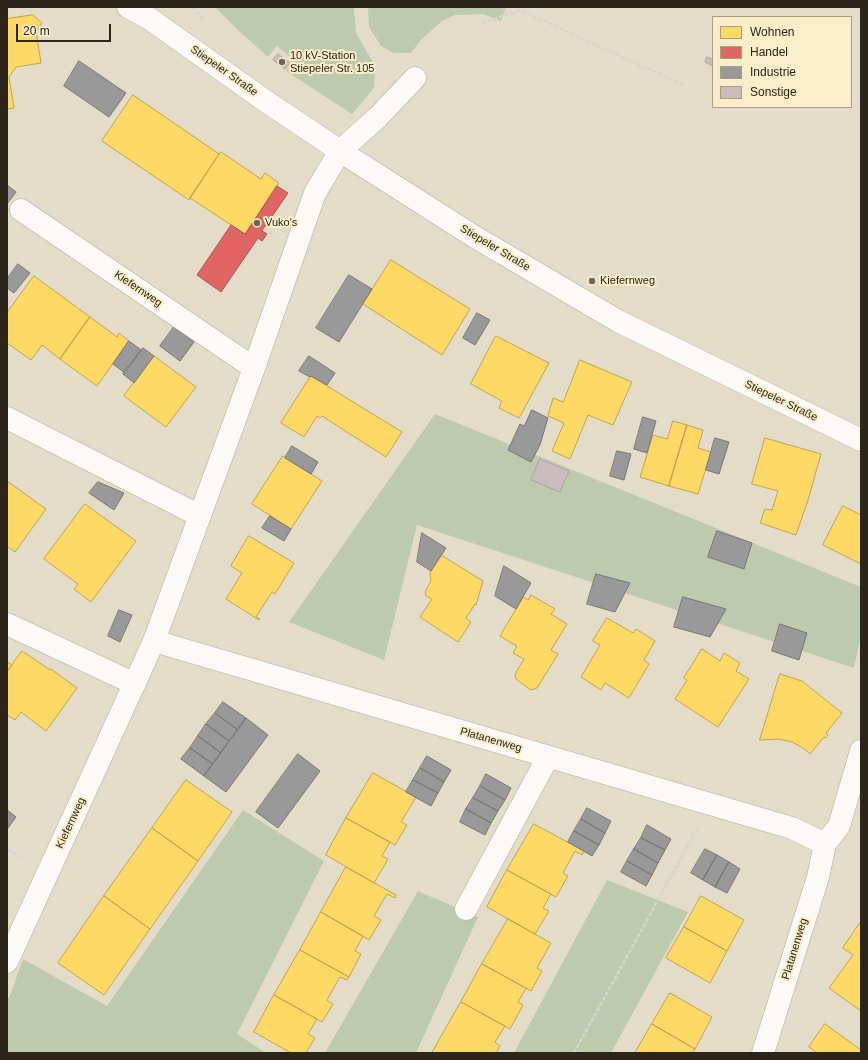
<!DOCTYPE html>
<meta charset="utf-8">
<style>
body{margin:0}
#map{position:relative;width:868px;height:1060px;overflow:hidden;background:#e3dcc9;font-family:Helvetica,sans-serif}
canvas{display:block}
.frame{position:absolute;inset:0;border:8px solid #2b2619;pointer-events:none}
.legend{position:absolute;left:712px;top:16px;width:140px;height:92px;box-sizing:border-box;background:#fceecb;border:1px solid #a89e84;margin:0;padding:5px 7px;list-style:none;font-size:12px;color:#2b2619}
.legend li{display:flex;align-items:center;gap:8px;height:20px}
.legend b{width:20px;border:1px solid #a89e84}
.scale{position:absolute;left:16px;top:24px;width:95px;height:18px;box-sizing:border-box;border:2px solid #2b2619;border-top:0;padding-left:5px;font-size:12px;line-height:14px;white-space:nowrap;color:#2b2619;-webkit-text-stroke:3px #fceecb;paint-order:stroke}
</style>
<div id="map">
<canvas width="868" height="1060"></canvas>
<div class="frame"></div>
<ul class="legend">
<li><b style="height:11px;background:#ffd966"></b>Wohnen</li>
<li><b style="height:11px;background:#e06666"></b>Handel</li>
<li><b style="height:11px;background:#999"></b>Industrie</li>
<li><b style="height:11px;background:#cabcbd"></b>Sonstige</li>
</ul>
<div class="scale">20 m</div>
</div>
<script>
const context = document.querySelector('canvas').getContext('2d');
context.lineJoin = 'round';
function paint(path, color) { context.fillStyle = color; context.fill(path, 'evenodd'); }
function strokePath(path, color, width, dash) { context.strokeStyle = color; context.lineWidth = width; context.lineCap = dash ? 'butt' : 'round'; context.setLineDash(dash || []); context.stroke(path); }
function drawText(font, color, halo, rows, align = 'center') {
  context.font = font + ' Helvetica,sans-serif'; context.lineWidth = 4; context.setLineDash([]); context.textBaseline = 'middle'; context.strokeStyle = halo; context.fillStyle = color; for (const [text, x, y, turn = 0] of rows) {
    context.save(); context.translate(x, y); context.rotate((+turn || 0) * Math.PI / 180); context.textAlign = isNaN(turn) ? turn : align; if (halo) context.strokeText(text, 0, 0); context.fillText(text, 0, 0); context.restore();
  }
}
const green = new Path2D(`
 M215,7H354L356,33L375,66L374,88L352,114L286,71L294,60L277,46L268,57L239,31Z
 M368,7H506L501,21L483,14L455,15L442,21L420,41L411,53H394L381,46L369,27Z
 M435,414L861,587V635L854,668L417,525L384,660L289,622Z
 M243,810L324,861L237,1034L266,1053H7V998H9L23,959L107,1006Z
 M607,880L688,912L611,1053H514Z
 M418,891L478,917L416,1053H325Z`);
const homes = new Path2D(`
 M33,15L42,23L36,31L41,63L16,67L9,77L14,108L7,109V19Z
 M133,95L219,154L189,200L102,141Z
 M221,152L261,179L265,173L279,183L245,234L190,198Z
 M391,260L470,309L442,355L363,304Z
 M34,276L90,317L60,359L42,345L31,360L7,343V313Z
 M90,317L117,337L119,333L129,341L97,386L60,359Z
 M496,336L549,363L519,418L499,408L502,401L471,384Z
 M154,356L196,387L166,427L124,396Z
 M580,360L632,382L613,425L588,415L570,459L552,451L564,423L548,416L553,398L563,402Z
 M311,376L402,432L386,457L322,416L320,418L317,416L304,437L281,423Z
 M673,421L687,425L669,486L640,477L653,435L667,439Z
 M687,425L703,430L698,448L711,452L698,494L669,486Z
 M765,438L821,454L808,500L796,535L760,523L765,509L772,510L778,491L752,484Z
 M283,456L322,481L291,529L252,504Z
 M7,481L46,509L15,552L7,546Z
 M85,504L136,541L91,602L74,589L78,584L44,559Z
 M843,506L861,515V564L823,545Z
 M249,536L294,563L275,594L272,592L256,617L260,619L259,620L226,599L242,573L231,566Z
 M441,555L483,581L476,605L475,604L466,618L471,622L458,642L420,617L432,599L426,596L425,592L431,581L430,573Z
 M531,595L555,609L551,614L567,624L551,650L558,654L537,688L531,690L516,679L515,674L524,659L513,653L517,646L500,636L523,597L528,600Z
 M607,618L633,633L636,629L655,641L644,660L649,664L629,698L605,683L601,690L581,677L600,645L593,641Z
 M702,649L720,661L724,653L740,663L736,671L749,679L718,727L675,699L687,680L684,678Z
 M22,651L50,670L51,669L77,688L46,731L21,712L15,720L7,715V672Z
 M7,662L12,665L7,672Z
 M780,674L802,681L842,713L826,733L828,735L825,738L824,737L810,754L803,748L792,742L778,739L760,740Z
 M373,773L416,797L401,822L407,825L395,845L346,818Z
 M186,780L232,812L198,861L152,828Z
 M346,818L390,842L382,856L388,859L374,883L326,855Z
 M534,824L584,851L582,855L575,851L563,873L568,876L556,897L507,870Z
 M152,828L198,861L150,929L104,896Z
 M346,867L396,895L395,898L387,894L374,916L381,920L369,940L321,912Z
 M507,870L551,894L543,908L549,911L535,934L487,907Z
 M104,896L150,929L104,995L58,963Z
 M701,896L744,920L727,951L684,927Z
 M321,912L363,936L355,951L361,954L349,977L300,950Z
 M508,919L551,943L537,968L542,971L531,991L482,964Z
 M860,923H861V1011L829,988L853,955L843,948Z
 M684,927L727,951L710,983L666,958Z
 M300,950L349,977L347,980L340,977L327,1000L333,1004L322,1022L274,995Z
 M482,964L526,988L518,1002L523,1005L510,1029L461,1002Z
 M670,993L712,1017L695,1049L652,1024Z
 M274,995L317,1019L308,1034L315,1038L306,1053H291L254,1032Z
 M461,1002L505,1026L495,1042L500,1046L496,1053H432Z
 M652,1024L695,1049L692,1053H635Z
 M825,1024L861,1050V1053H817L809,1047Z`);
const shops = new Path2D(`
 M277,186L288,193L262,231L267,234L262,241L258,238L221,292L197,275L231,225L245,234Z`);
const industry = new Path2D(`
 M79,61L126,93L109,117L64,86Z
 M7,185L16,192L7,204Z
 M18,264L30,273L14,293L7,288V279Z
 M349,275L372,289L339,342L316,328Z
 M477,313L490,320L475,345L463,338Z
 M174,327L194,342L180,361L160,346Z
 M129,341L141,350L125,373L113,364Z
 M143,348L154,356L134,383L123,374Z
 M309,356L335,373L327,385L311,376L310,377L299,371Z
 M532,410L548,418L540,445L531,462L508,450L520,424L524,426Z
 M643,417L656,421L647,453L634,449Z
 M715,438L729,442L719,474L706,470Z
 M292,446L318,462L311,474L285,458Z
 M617,451L631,454L624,480L610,476Z
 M98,482L124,493L114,510L89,493Z
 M270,516L291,529L284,541L262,528Z
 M717,531L752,543L744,569L708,557Z
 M422,533L446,548L431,571L417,562Z
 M504,566L531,583L516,609L495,596Z
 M596,574L630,583L615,612L587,604Z
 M683,597L726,609L710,637L674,627Z
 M119,610L132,615L120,642L108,636Z
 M780,624L807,633L799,660L772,651Z
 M223,702L246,718L238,730L215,713Z
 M215,713L238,730L229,741L206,724Z
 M246,718L268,735L226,792L204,776Z
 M206,724L229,741L221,753L198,736Z
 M198,736L221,753L213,764L190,748Z
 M190,748L213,764L204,776L181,759Z
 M298,754L320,771L278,828L256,812Z
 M427,756L451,770L444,782L420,768Z
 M420,768L444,782L438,793L413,780Z
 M486,774L511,788L505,800L480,786Z
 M413,780L438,793L431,806L406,792Z
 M480,786L505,800L498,811L473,798Z
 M473,798L498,811L491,823L466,809Z
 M587,808L611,821L605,833L581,819Z
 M466,809L491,823L485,835L460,822Z
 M7,810L16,817L8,828H7Z
 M581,819L605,833L599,845L574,831Z
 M647,825L671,839L665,850L641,838Z
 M574,831L599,845L592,856L568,842Z
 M641,838L665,850L658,863L634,849Z
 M634,849L658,863L652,875L627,861Z
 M705,849L717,855L703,880L691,873Z
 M717,855L729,862L715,887L703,880Z
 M627,861L652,875L646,886L621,872Z
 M729,862L740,869L727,893L715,887Z`);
const building = new Path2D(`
 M278,54L290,63L285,69L273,60Z
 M707,57L713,59V66L705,62Z
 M540,459L569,471L560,492L531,480Z`);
const path = new Path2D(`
 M193,7L204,21
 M482,23L520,10L683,85
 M264,228L272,234
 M7,849L23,859
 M574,1053L697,829`);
const minor = new Path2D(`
 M128,7L150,19L264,100L340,151L475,237L618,321L861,440
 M21,210L254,368
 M7,418L200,516
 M7,624L135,684
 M154,641L792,828L825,844
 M466,909L548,757
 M7,962L154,641L254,368L315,193L340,151L378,117L415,78
 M763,1053L818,877L825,844L839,826L861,751`);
const markers = [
 [282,62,4,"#6b6657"],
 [257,223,4,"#6b6657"],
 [592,281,4,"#6b6657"]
];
const poiNames = [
 ["10 kV-Station",290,56],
 ["Stiepeler Str. 105",290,69],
 ["Vuko's",265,223],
 ["Kiefernweg",600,281]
];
const streetNames = [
 ["Stiepeler Straße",224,71,35],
 ["Stiepeler Straße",495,248,31],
 ["Kiefernweg",138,289,34],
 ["Stiepeler Straße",781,401,26],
 ["Platanenweg",491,740,16],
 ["Kiefernweg",71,823,-65],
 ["Platanenweg",795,949,-73]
];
paint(green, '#becaad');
paint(homes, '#ffd966');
strokePath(homes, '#bfa34f', 1);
paint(shops, '#e06666');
strokePath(shops, '#aa534f', 1);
paint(industry, '#999');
strokePath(industry, '#787673', 1);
paint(building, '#cabcbd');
strokePath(building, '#ada4a1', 1);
strokePath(minor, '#b4aea0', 23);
strokePath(path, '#d7d5cf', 2.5, [4, 2]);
strokePath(minor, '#fbfaf7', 22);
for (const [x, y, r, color] of markers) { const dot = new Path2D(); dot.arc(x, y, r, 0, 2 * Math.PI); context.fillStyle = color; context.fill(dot); strokePath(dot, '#fceecb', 1.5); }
drawText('11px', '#2b2619', '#fceecb', poiNames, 'left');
drawText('11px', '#2b2619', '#fceecb', streetNames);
</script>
